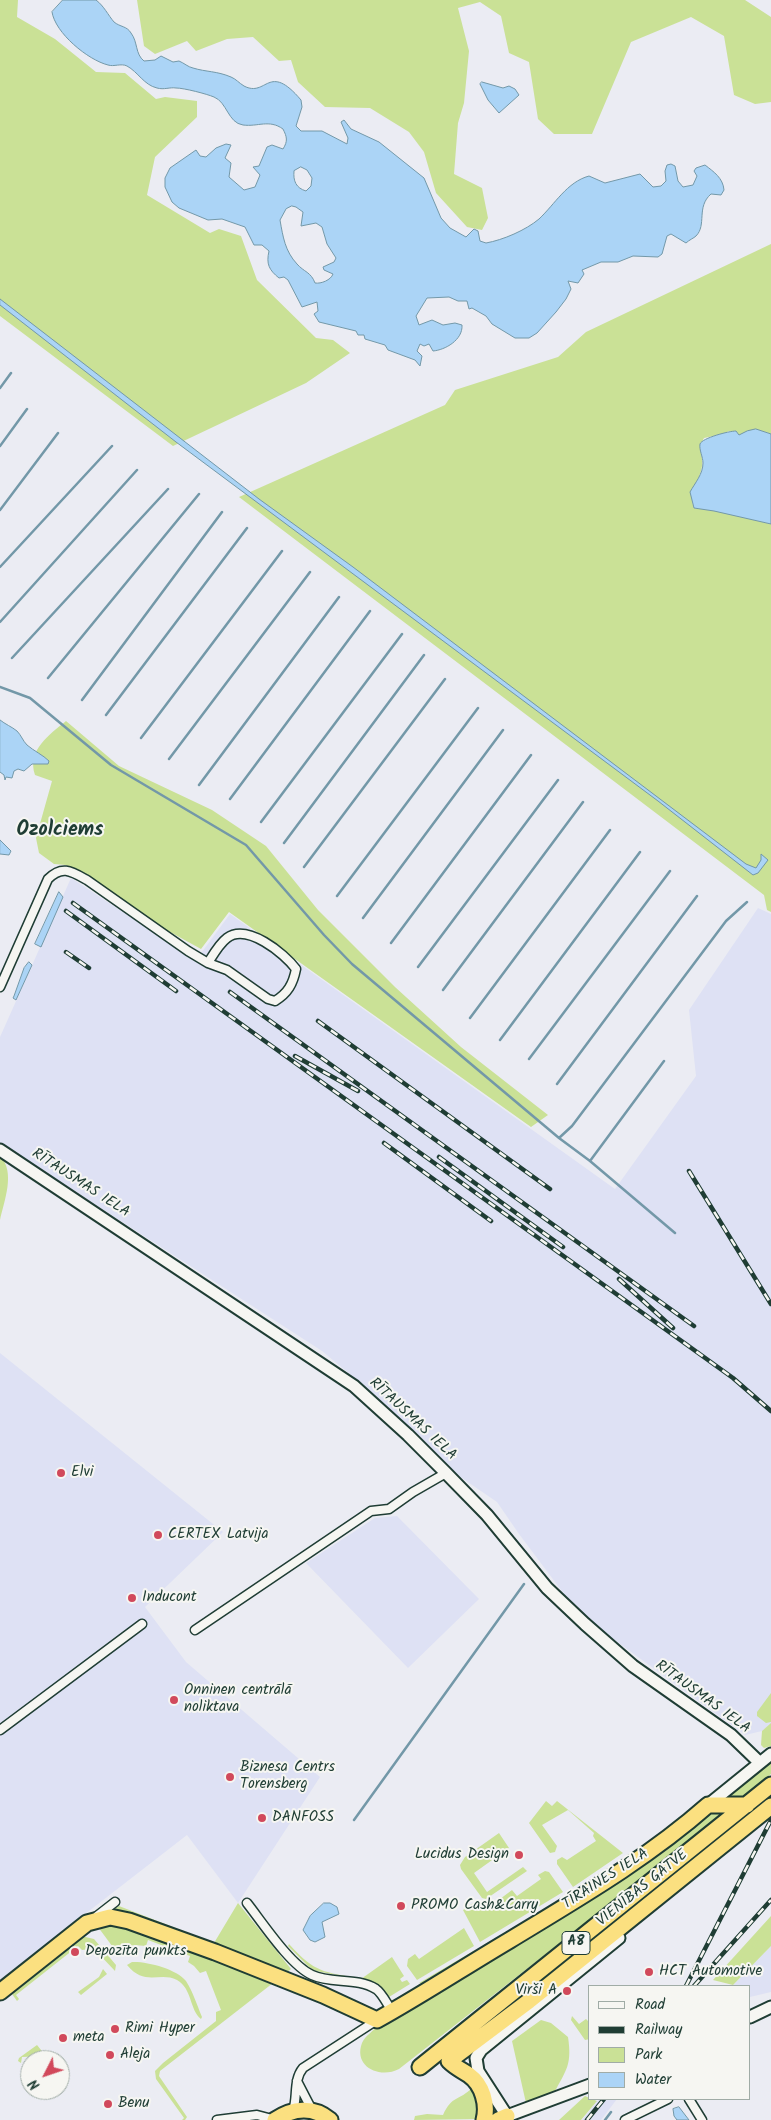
<!DOCTYPE html>
<meta charset="utf-8">
<style>
body{margin:0}
#map{position:relative;width:771px;height:2120px;overflow:hidden;background:#ebecf3;font-family:Kalam,sans-serif}
canvas{display:block}
.legend{position:absolute;left:588px;top:1985px;width:162px;height:115px;box-sizing:border-box;background:#f6f6f2;border:1px solid #a0aca6;margin:0;padding:6px 9px;list-style:none;font-size:15px;color:#1f3d34}
.legend li{display:flex;align-items:center;gap:10px;height:25px}
.legend b{width:25px;border:1px solid #a0aca6}
.north{position:absolute;left:20px;top:2050px;width:50px;height:50px;box-sizing:border-box;background:#f6f6f2;border:1px solid #a0aca6;border-radius:50%;rotate:229deg;font-size:14px;font-weight:700;line-height:20px;text-align:center;color:#1f3d34}
.north::after{content:'';display:block;margin:auto;width:18px;height:22px;background:#d1495b;clip-path:polygon(50% 0,100% 100%,50% 72%,0 100%)}
</style>
<div id="map">
<canvas width="771" height="2120"></canvas>
<ul class="legend">
<li><b style="height:6px;background:#f6f6f2"></b>Road</li>
<li><b style="height:6px;background:#1f3d34"></b>Railway</li>
<li><b style="height:14px;background:#cae196"></b>Park</li>
<li><b style="height:14px;background:#abd4f6"></b>Water</li>
</ul>
<div class="north">N</div>
</div>
<script>
const context = document.querySelector('canvas').getContext('2d');
context.lineJoin = 'round';
function paint(path, color) { context.fillStyle = color; context.fill(path, 'evenodd'); }
function strokePath(path, color, width, dash) { context.strokeStyle = color; context.lineWidth = width; context.lineCap = dash ? 'butt' : 'round'; context.setLineDash(dash || []); context.stroke(path); }
function drawText(font, color, halo, rows, align = 'center') {
  context.font = font + ' Kalam,sans-serif'; context.lineWidth = 4; context.setLineDash([]); context.textBaseline = 'middle'; context.strokeStyle = halo; context.fillStyle = color; for (const [text, x, y, turn = 0] of rows) {
    context.save(); context.translate(x, y); context.rotate((+turn || 0) * Math.PI / 180); context.textAlign = isNaN(turn) ? turn : align; if (halo) context.strokeText(text, 0, 0); context.fillText(text, 0, 0); context.restore();
  }
}
const built = new Path2D(`
 M71,878L196,960L230,914L615,1189L696,1076L689,1010L758,908L771,914V1724L762,1731L745,1735L579,1614L519,1534L497,1502L456,1474L357,1380L322,1351L0,1143V1037Z
 M0,1353L223,1532L145,1607L186,1662L320,1777L238,1903L187,1835L0,1980Z
 M397,1516L479,1599L408,1668L306,1563L375,1518Z
 M771,1946V1992L750,1997V1986L733,1985Z
 M599,2099H617L601,2120H582Z`);
const green = new Path2D(`
 M0,0H18L17,17L55,39L96,72L125,73L156,99L165,97L197,101V117L155,157L147,195L210,233L219,229L241,236L257,280L316,338L333,340L350,353L306,383L173,446L0,316Z
 M137,0H745L771,17V102L755,104L734,95L724,36L691,17L631,42L592,134H554L538,119L529,62L509,53L501,16L480,2L458,8L469,51L464,103L458,123L454,174L482,188L488,218L482,230L467,227L436,193L424,152L409,132L370,108L325,107L298,82L291,60L279,61L253,37L227,39L196,51L187,41L155,54L144,46Z
 M771,244V434C761,430 749,430 739,436L729,431L723,434L704,438L700,446C701,453 703,460 702,466C700,481 688,492 694,508L714,510L771,524V912L767,910L764,895L239,497L445,405L455,390L558,357L586,332Z
 M66,721L119,766L212,810L266,846L318,910L395,987L461,1047L548,1115L531,1127L229,912L201,949L161,927L66,865L54,864L39,853L36,838L52,781L35,775C27,750 49,735 66,721Z
 M0,1156C16,1172 4,1201 0,1220Z
 M771,1693V1722L766,1723L757,1716V1712Z
 M771,1723V1746L764,1748L761,1745L762,1731Z
 M771,1760V1774L565,1939L399,2069C380,2079 353,2067 362,2043C365,2036 373,2031 379,2025L686,1830Z
 M771,1791V1799L526,1997L530,1986Z
 M546,1801L552,1806L557,1801L623,1853L573,1887L557,1864V1860L562,1857L567,1860L596,1841L593,1836L594,1833L568,1810L542,1825L557,1846L555,1852L550,1853L529,1823Z
 M681,1816L679,1823L580,1890L577,1889L649,1842Z
 M499,1833L509,1848L474,1873L487,1892L523,1867L527,1871L486,1899L482,1898L461,1869L460,1865L465,1857Z
 M545,1871L549,1872L563,1892L480,1942L463,1910L476,1901L484,1911L512,1890L517,1896L541,1879L538,1875Z
 M566,1896L565,1898L487,1946L484,1945Z
 M238,1903L291,1969L160,2071L159,2076L187,2117L185,2120H182L184,2118L156,2079L155,2071L163,2063L216,2021V2012L221,2010L206,1971L200,1973L194,1966L188,1962L190,1956L148,1940L146,1946L134,1945L122,1954H118L98,1927L101,1918L119,1906L214,1943Z
 M771,1916V1946L733,1985L713,1980Z
 M464,1928L474,1946L417,1980L407,1966L408,1959L415,1954L419,1959Z
 M81,1936L94,1939L116,1965L115,1971L97,1952L90,1949L82,1950L78,1946L16,1995L19,1999L17,2001L12,1994L10,1995V1991L28,1980L44,1962Z
 M289,1944C316,1974 323,1971 361,1979L392,1957L404,1976L400,1979L402,1982L407,1980L410,1984L389,1997L379,1985L372,1982L316,1971L309,1967L288,1946Z
 M475,1950L473,1955L426,1984L419,1983Z
 M132,1962C146,1961 177,1969 186,1981C193,1992 197,2005 202,2017L201,2019C190,2011 192,1988 177,1980C160,1971 145,1987 127,1965Z
 M103,1969L107,1974L81,1995L78,1992L99,1977Z
 M572,2016L579,2024L586,2019L590,2023V2039L585,2040L571,2020Z
 M541,2020L551,2023L568,2037C572,2064 567,2069 554,2093L526,2103L512,2041Z
 M37,2045L49,2060H46L45,2056L22,2057L21,2063L18,2061L19,2058Z
 M472,2088L480,2119L414,2120L415,2116L427,2114L443,2115C452,2095 459,2101 472,2088Z
 M585,2096L597,2101L581,2120H559Z`);
const water = new Path2D(`
 M63,0H96C104,6 108,15 114,22C120,27 127,26 131,33C138,42 135,54 144,61L155,60L161,56L173,62L179,61C184,63 188,67 193,68C206,72 217,71 231,77C236,79 239,83 244,86C267,98 268,61 301,100L302,107L296,126L301,131H322L347,144L348,138L341,122L344,120L351,129L379,142L424,178L441,218L450,228L466,237L474,229L478,231L480,241L486,243C503,240 526,230 539,219C555,204 567,182 589,176L605,183L640,174L653,187L661,186L666,181L665,171L667,165L671,164L675,166L678,181L683,187L693,185L697,176L694,171L696,168L705,165C714,172 723,178 724,190L721,195L711,194C696,207 707,225 696,236C694,238 689,240 686,243L671,234L667,236L662,254L658,257L633,256L618,262H601L582,270L584,274L578,283L568,281L571,289L566,299L556,312L537,333L529,338H515L492,324L486,316L472,308L469,309L467,301H458L449,297L427,298L416,316L419,325L432,320L443,325L455,323L462,325C463,340 445,350 433,351L429,344L424,346L420,344L417,351L422,356L420,366L415,360L388,350L385,345L365,339L364,335H358L356,331L319,322L314,314L318,311L317,302L302,307L288,280L284,277L279,278C269,270 266,264 269,251L262,245H254L245,227L222,219L208,220L179,208L172,202L165,187V178L170,168L196,150L200,156L206,157L216,148L226,144L231,145L225,158L231,163L229,177L244,190L255,187L260,175L253,167L259,166L267,147L272,145L283,149C288,141 287,137 283,129C269,119 258,127 243,125C228,123 227,102 214,97C207,94 184,88 176,88C170,87 164,90 157,88C144,85 138,72 127,66C121,63 114,67 108,65C88,60 55,33 52,12ZM301,167L307,170L312,178L311,186L306,191C296,188 293,181 294,171ZM292,206L296,207L303,212L301,226L316,223L322,227L327,244L336,258L334,262L323,267L324,270L333,274C331,280 321,284 315,283C311,272 304,272 297,264C285,251 283,237 280,220L286,209Z
 M482,82L503,88L509,86L515,89L519,95L499,113L488,100L480,84Z
 M0,299L259,499L353,567L746,864L756,868L761,860V854L768,860L758,873L753,875L658,801L176,442L0,305Z
 M756,429L771,434V524L714,511L694,508L690,492C695,483 703,474 703,463C703,457 699,450 700,444C702,438 729,431 736,431L739,435L747,431Z
 M0,720C5,724 12,727 17,731C21,735 23,741 27,745C34,751 43,755 49,761L48,764H32L24,771L18,769L14,771L12,778L6,777L5,780L4,775L0,772Z
 M0,840L11,851L9,855L0,854Z
 M59,892L63,897L41,947L35,944Z
 M29,962L32,965L16,1000L13,998L14,996L24,968Z
 M324,1903H330L337,1907L339,1914L322,1922L325,1937L315,1942L310,1940L303,1930L310,1916Z
 M679,2107L689,2120H677L674,2116L673,2109Z`);
const stream = new Path2D(`
 M0,388L11,373
 M0,446L27,409
 M0,510L58,433
 M0,567L112,446
 M0,622L137,470
 M12,658L168,489
 M48,678L199,494
 M0,687L30,698L111,765L246,845L324,935L352,964L559,1138L590,1161L675,1233
 M82,700L222,512
 M106,715L247,528
 M141,738L282,551
 M169,759L310,572
 M199,785L339,597
 M230,799L370,611
 M261,822L402,634
 M284,843L424,655
 M304,867L445,679
 M337,896L478,708
 M363,918L503,730
 M391,943L531,755
 M418,967L558,780
 M443,990L583,802
 M470,1018L610,830
 M500,1040L640,852
 M529,1059L670,871
 M557,1084L697,896
 M559,1138L572,1126L726,921L747,902
 M590,1161L664,1061
 M354,1820L524,1584
 M605,2120L611,2112`);
const street = new Path2D(`
 M0,987L48,879C62,865 71,871 87,880L188,951L208,963L227,970L268,999L275,1001C288,993 293,984 296,969C284,953 247,923 227,938C219,944 213,955 208,963
 M195,1630L371,1511L389,1509L413,1492L446,1473
 M0,1730L142,1624
 M247,1903C262,1922 290,1965 312,1975C331,1984 357,1977 376,1989C382,1993 387,2004 392,2011
 M97,1916L115,1902
 M297,2081L312,2110
 M689,2099L702,2120
 M293,2111C298,2097 293,2080 303,2068L377,2020
 M217,2120L257,2115L276,2120
 M625,2120L668,2099`);
const secondary = new Path2D(`
 M0,1150L354,1386L408,1435L446,1473L487,1515L547,1588L585,1624L633,1666L731,1735L760,1763
 M708,1805L771,1754
 M750,2017L771,2007
 M590,2085L507,2116L478,2071L476,2058L481,2050L619,1938`);
const highway = new Path2D(`
 M0,1992L87,1923L110,1917L129,1921L215,1952L323,1995L377,2020C422,1995 466,1966 510,1940C579,1898 648,1858 708,1805H747
 M420,2067L771,1785
 M275,2120C293,2108 313,2106 330,2120
 M484,2120C488,2105 483,2085 469,2075C462,2070 456,2068 449,2061L529,2001L771,1806
 M498,2120L507,2116`);
const rail = new Path2D(`
 M73,903L733,1378L771,1411
 M66,911L176,991
 M66,952L89,968
 M230,992L694,1326
 M318,1021L550,1189
 M295,1056L358,1091
 M384,1143L491,1221
 M439,1157L563,1247
 M689,1171L771,1304
 M619,1279L673,1328
 M686,1986L771,1820
 M694,1986L771,1900
 M587,2120L604,2099`);
const markers = [
 [61,1473,5,"#d1495b"],
 [158,1535,5,"#d1495b"],
 [132,1598,5,"#d1495b"],
 [174,1700,5,"#d1495b"],
 [230,1777,5,"#d1495b"],
 [262,1818,5,"#d1495b"],
 [519,1855,5,"#d1495b"],
 [401,1906,5,"#d1495b"],
 [75,1952,5,"#d1495b"],
 [649,1972,5,"#d1495b"],
 [567,1991,5,"#d1495b"],
 [115,2029,5,"#d1495b"],
 [63,2038,5,"#d1495b"],
 [110,2055,5,"#d1495b"],
 [108,2104,5,"#d1495b"]
];
const shields = [
 [576,1943,28]
];
const shieldNames = [
 ["A8",576,1943]
];
const streetNames = [
 ["RĪTAUSMAS IELA",80,1184,33],
 ["RĪTAUSMAS IELA",412,1420,43],
 ["RĪTAUSMAS IELA",702,1698,36],
 ["TĪRAINES IELA",606,1880,-33],
 ["VIENĪBAS GATVE",643,1889,-39]
];
const poiNames = [
 ["Elvi",71,1473],
 ["CERTEX Latvija",168,1535],
 ["Inducont",142,1598],
 ["Onninen centrālā",184,1691],
 ["noliktava",184,1708],
 ["Biznesa Centrs",240,1768],
 ["Torensberg",240,1785],
 ["DANFOSS",272,1818],
 ["Lucidus Design",509,1855,"right"],
 ["PROMO Cash&Carry",411,1906],
 ["Depozīta punkts",85,1952],
 ["HCT Automotive",659,1972],
 ["Virši A",557,1991,"right"],
 ["Rimi Hyper",125,2029],
 ["meta",73,2038],
 ["Aleja",120,2055],
 ["Benu",118,2104]
];
const districtNames = [
 ["Ozolciems",60,832]
];
paint(built, '#dee1f4');
paint(green, '#cae196');
paint(water, '#abd4f6');
strokePath(water, '#7398a8', 1);
strokePath(stream, '#7398a8', 2.5);
strokePath(street, '#1f3d34', 11);
strokePath(secondary, '#1f3d34', 15);
strokePath(highway, '#1f3d34', 19);
strokePath(street, '#f6f6f2', 8);
strokePath(secondary, '#f6f6f2', 11);
strokePath(highway, '#fbe080', 15);
strokePath(rail, '#1f3d34', 4.5);
strokePath(rail, '#f6f6f2', 2.5, [8]);
for (const [x, y, r, color] of markers) { const dot = new Path2D(); dot.arc(x, y, r, 0, 2 * Math.PI); context.fillStyle = color; context.fill(dot); strokePath(dot, '#f6f6f2', 2); }
for (const [x, y, w] of shields) { const box = new Path2D(); box.roundRect(x - w / 2, y - 11.5, w, 23, 4); context.fillStyle = '#f6f6f2'; context.fill(box); strokePath(box, '#1f3d34', 1); }
drawText('bold 14px', '#1f3d34', null, shieldNames);
drawText('15px', '#1f3d34', '#f6f6f2', streetNames);
drawText('15px', '#1f3d34', '#f6f6f2', poiNames, 'left');
drawText('bold 20px', '#1f3d34', '#f6f6f2', districtNames);
</script>
